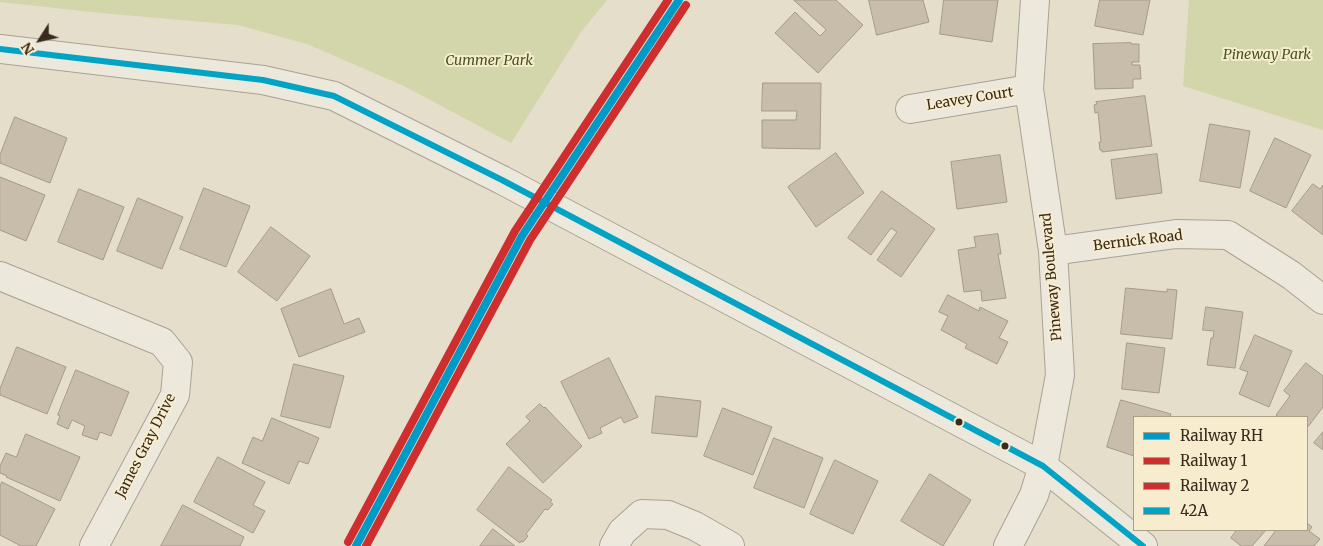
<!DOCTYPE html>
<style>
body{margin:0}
#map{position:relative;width:1323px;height:546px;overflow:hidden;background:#e5deca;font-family:Merriweather,serif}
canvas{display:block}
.legend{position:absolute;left:1133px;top:416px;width:175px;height:115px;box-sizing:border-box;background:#f7edce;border:1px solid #ab9f87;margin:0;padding:6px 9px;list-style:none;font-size:15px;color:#382a1c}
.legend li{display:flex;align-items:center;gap:10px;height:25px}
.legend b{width:25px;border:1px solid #ab9f87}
.north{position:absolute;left:15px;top:15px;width:50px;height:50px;-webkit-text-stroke:4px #f7edce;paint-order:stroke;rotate:235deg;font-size:14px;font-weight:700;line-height:20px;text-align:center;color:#382a1c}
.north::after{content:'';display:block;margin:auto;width:18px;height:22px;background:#382a1c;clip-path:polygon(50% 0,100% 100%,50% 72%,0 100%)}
</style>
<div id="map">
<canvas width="1323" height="546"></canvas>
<ul class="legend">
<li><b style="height:6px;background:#009ac7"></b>Railway RH</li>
<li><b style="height:6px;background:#cf2e2f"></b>Railway 1</li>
<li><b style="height:6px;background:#cf2e2f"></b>Railway 2</li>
<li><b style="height:6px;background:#03a3c5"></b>42A</li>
</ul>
<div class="north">N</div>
</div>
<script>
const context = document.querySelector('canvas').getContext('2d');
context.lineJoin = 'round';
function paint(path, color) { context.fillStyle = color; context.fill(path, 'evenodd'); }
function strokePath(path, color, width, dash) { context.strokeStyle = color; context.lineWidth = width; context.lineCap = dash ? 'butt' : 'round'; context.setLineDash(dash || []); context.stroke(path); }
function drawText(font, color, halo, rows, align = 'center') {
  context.font = font + ' Merriweather,serif'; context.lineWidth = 4; context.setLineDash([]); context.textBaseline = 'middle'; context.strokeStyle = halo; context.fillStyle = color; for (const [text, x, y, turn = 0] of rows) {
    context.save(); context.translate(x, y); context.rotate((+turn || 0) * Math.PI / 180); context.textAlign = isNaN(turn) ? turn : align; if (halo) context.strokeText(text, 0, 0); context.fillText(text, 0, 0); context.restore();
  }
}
const green = new Path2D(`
 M0,0H607L581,32L511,143L404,86L307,44L238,25L101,13L0,2Z
 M1189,0H1323V130L1183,86Z`);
const building = new Path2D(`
 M794,0H836L863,25L818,73L775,33L795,12L820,36L826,30Z
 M869,0H923L929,22L877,35Z
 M944,0H998L992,42L940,34Z
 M1100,0H1150L1143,35L1095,26Z
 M1131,43V44H1139V62H1132V65H1140L1141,79H1133V88L1095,89L1093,44Z
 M763,83H821L820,149L762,148V120H796L797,111H762Z
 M1145,96L1152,146L1102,152V150H1100L1099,142H1101L1098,112L1095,113L1094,105L1097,104L1096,102Z
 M15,117L67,138L50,183L0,163V155Z
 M1210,124L1250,131L1240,188L1200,181Z
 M1275,138L1311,155L1286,208L1250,191Z
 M836,153L864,193L816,227L788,187Z
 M1157,154L1162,193L1116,199L1111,160Z
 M1000,155L1007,202L957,209L951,162Z
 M0,177L45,195L26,241L0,230Z
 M1313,184L1320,189L1323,185V235L1292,211Z
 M204,188L250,206L226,267L180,249Z
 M79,189L124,207L103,260L58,242Z
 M882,191L935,229L901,277L877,260L897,232L891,228L871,255L848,238Z
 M138,198L183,217L162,269L117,251Z
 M271,227L310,256L277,301L238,272Z
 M998,234L1001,254H998L1006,298L982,301L981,290L964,292L958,250L976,247L974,237Z
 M1126,288L1167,292V289L1177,290L1172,339L1121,334Z
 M331,289L344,324L359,318L365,332L299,357L281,309Z
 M948,295L979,311L980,307L1008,321L999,338L1008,342L997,364L965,348L967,344L941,330L948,316L939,312Z
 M1206,307L1243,312L1235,368L1207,365L1211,338H1213L1214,331L1203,330Z
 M1255,335L1292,351L1269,407L1239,394L1248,372L1240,369Z
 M1127,343L1165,348L1159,393L1122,389Z
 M17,347L66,367L47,414L0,395V389Z
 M609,358L638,417L624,423L621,417L600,428L602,433L589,439L561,382Z
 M1306,363L1323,376V407L1307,428V417H1279L1276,415L1290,396L1284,391Z
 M294,364L344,376L330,428L281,416Z
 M76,370L129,392L111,436L100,432L97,440L82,435L85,426L72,420L68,429L57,424L60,416L58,415Z
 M656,396L701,401L697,437L652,433Z
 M1121,400L1171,414L1170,417H1134V456L1107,447Z
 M540,404L544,408L545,407L582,446L543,483L506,444L530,421L526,417Z
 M723,408L772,427L753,475L704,456Z
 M272,418L319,438L308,464L299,461L289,484L242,463L253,437L262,441Z
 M1323,432V450L1314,443Z
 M26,434L80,457L60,501L6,477L7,476L0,473V466L6,453L16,457Z
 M774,438L823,458L804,508L754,488Z
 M218,457L265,482L253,505L265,511L253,533L194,502Z
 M835,460L878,481L853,534L810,514Z
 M509,467L552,500L550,502L553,504L548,510L545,509L526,534L528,536L523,542L521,541L520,543L477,510Z
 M930,474L971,500L943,546L901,521Z
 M2,482L55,509L36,546H21L0,535V487Z
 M183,505L244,537L240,546H161Z
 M1307,523L1312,527L1309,531L1320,539L1314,546H1264L1276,530H1307Z
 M493,529L515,546H480Z
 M1237,530H1266L1252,546H1241L1231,538Z`);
const minor = new Path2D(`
 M0,49L263,80L334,96L502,180L1043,466L1143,546
 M910,109L1029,89
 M1053,251L1176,234L1228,235L1291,275L1323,300
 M0,276L162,342L178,362L175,395L94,546
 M614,546L622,532L642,514L668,515L695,526L730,546
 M1008,546L1034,495L1043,466L1060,375L1053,251L1029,89L1035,0`);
const bus1 = new Path2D(`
 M0,49L263,80L334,96L502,180L1043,466L1143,546`);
const rail1 = new Path2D(`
 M356,546L522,236L679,0`);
const rail2 = new Path2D(`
 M366,546L530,240L686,5`);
const rail3 = new Path2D(`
 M348,542L515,231L668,0`);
const markers = [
 [959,422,4.5,"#382a1c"],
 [1005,446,4.5,"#382a1c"]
];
const parkNames = [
 ["Pineway Park",1267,55],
 ["Cummer Park",489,61]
];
const streetNames = [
 ["Leavey Court",970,99,-9],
 ["Bernick Road",1138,241,-7],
 ["Pineway Boulevard",1052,277,-95],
 ["James Gray Drive",146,446,-63]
];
paint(green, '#d3d5ab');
paint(building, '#c8bcab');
strokePath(building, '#a59989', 1);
strokePath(minor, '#a9a294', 30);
strokePath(minor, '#ece8dc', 28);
strokePath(bus1, '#03a3c5', 6);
strokePath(rail1, '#009ac7', 8);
strokePath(rail2, '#cf2e2f', 8);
strokePath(rail3, '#cf2e2f', 8);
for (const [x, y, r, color] of markers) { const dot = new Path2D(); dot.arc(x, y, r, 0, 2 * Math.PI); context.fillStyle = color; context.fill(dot); strokePath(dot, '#f7edce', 2); }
drawText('italic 14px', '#465521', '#f7edce', parkNames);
drawText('14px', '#382a1c', '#f7edce', streetNames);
</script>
